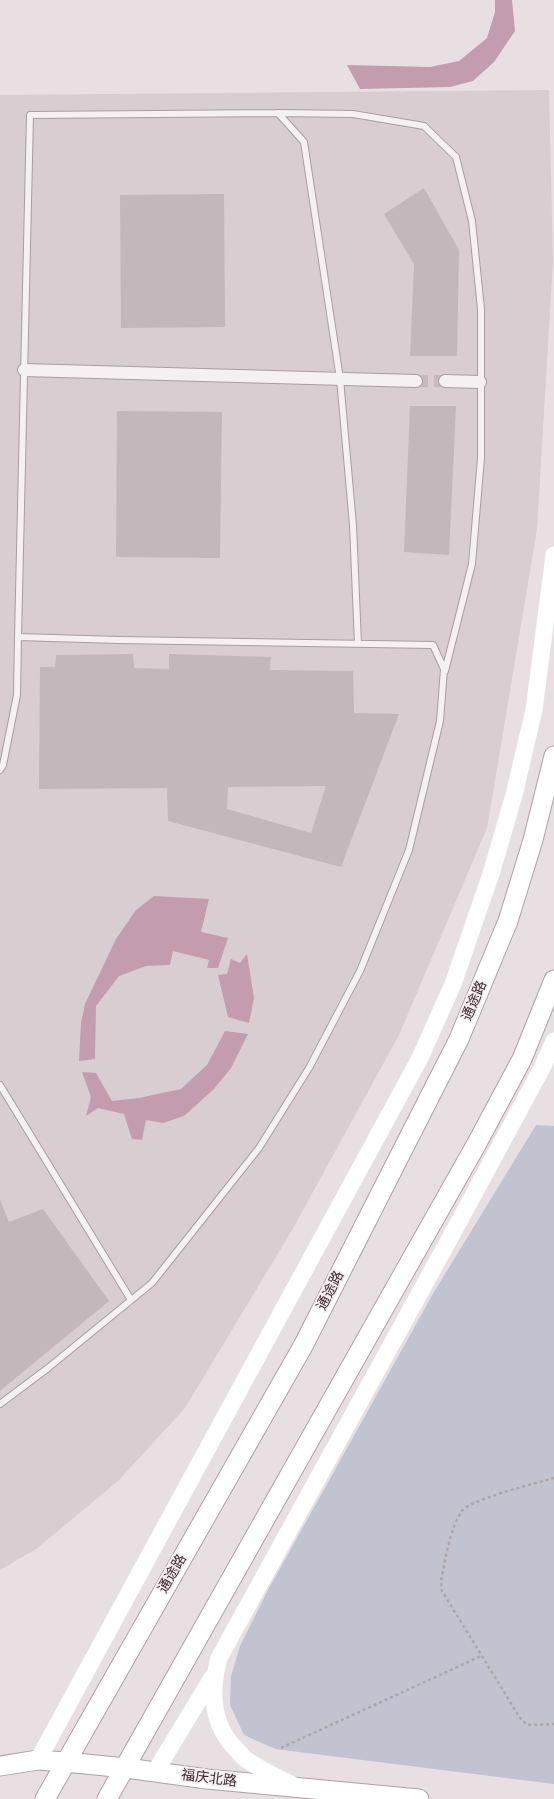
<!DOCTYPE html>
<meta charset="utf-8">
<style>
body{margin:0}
canvas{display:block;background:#e7dfe2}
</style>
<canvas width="554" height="1799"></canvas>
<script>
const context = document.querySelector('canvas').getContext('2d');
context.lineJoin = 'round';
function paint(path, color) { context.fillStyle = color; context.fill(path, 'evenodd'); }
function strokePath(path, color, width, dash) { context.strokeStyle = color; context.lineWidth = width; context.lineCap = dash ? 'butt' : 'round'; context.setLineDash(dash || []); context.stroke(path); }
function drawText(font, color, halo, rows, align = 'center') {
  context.font = font + ' "Sofia Sans Condensed","Noto Sans SC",sans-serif'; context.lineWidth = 4; context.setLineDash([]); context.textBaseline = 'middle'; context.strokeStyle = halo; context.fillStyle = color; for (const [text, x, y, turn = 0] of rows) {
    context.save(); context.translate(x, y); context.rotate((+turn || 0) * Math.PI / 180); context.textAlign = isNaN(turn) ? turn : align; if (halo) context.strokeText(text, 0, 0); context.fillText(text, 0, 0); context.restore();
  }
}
const built = new Path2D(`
 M549,90L553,261L537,529L487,828L399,1035L291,1232L185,1408L118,1481L36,1549L0,1570V95Z`);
const green = new Path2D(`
 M536,1125L554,1126V1784L275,1749L244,1735L230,1705L231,1676L240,1646L268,1590L434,1292Z`);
const water = new Path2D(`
 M495,0H512L515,31L494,62L473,81L450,87L360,89L347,65L430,67L459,61L487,38L495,12Z
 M154,896L209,899L201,932L228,938L218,968H207L209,960L173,951L170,965L146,966L119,976L96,1006L95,1059L79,1061L81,1023L85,1004L116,939L136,910Z
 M247,954L254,998L249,1023L228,1017L218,975L227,974L231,959L240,963Z
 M225,1031L248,1034L231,1068L214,1089L184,1116L163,1123L146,1120L142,1140L132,1139L124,1114L98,1108L86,1116L91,1097L82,1072L96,1073L112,1101L139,1098L181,1089L207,1065Z`);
const building = new Path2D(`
 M424,188L459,250L457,356H410L414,264L384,214Z
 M224,194L225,327L121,328L120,195Z
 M410,406H456L449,555L404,552Z
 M117,411L222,412L220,558L116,557Z
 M133,654L134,668L169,669V654L271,657L270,670L353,671L354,713L399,714L341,867L168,821L167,788L39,789L40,667H55L56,655ZM326,786L311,833L227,809L228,787Z
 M0,1200L9,1222L43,1209L109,1301L0,1391Z`);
const minorTunnel = new Path2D(`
 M416,381H445`);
const path = new Path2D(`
 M554,1478C537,1483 471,1499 462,1511C450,1528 445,1561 441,1581L442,1591L520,1718L527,1725L554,1724
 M281,1748L481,1656`);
const service = new Path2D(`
 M278,113L353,114L424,126L456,157L472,221L481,309V458L472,564L445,671
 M18,637L30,115L278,113L304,142L340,379L353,525L358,644
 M0,770L3,765L17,695L18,637L119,640L433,645L444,669L440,721L409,850L360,971L309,1068L259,1148L152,1283L48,1368L0,1404
 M0,1085L131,1300`);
const minor = new Path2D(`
 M24,370L416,381
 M445,381L480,382`);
const secondary = new Path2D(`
 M38,1760L420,1058L453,984L491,874L514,795L534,710L554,555
 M155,1772L212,1678
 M296,1787C280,1778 262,1771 247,1760C243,1758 240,1753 236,1749C211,1724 210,1691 219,1658L461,1218L542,1068L554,1041`);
const primary = new Path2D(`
 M0,1766L38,1760L65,1762L126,1768L207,1779L419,1799
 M45,1799L303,1346L459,1039L508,921L533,840L554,756
 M107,1799L476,1145L522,1059L554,980`);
const streetNames = [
 ["通途路",475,1001,-67],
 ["通途路",331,1291,-63],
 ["通途路",173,1574,-60],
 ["福庆北路",209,1779,7]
];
paint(built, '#d8cdd1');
paint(green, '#c1c4d0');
paint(water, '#c39daf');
paint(building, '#c3b7bb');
strokePath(minorTunnel, '#c5bbbe', 12, [12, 6]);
strokePath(service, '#a99da2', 8);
strokePath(minor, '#a99da2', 14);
strokePath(primary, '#b19fa6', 21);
strokePath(path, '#afa5a8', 2.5, [3, 3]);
strokePath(service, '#f5f1f2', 6);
strokePath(minor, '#f5f1f2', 12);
strokePath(secondary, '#fff', 17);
strokePath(primary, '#fff', 19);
drawText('14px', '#3c2930', '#f4eef1', streetNames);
</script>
